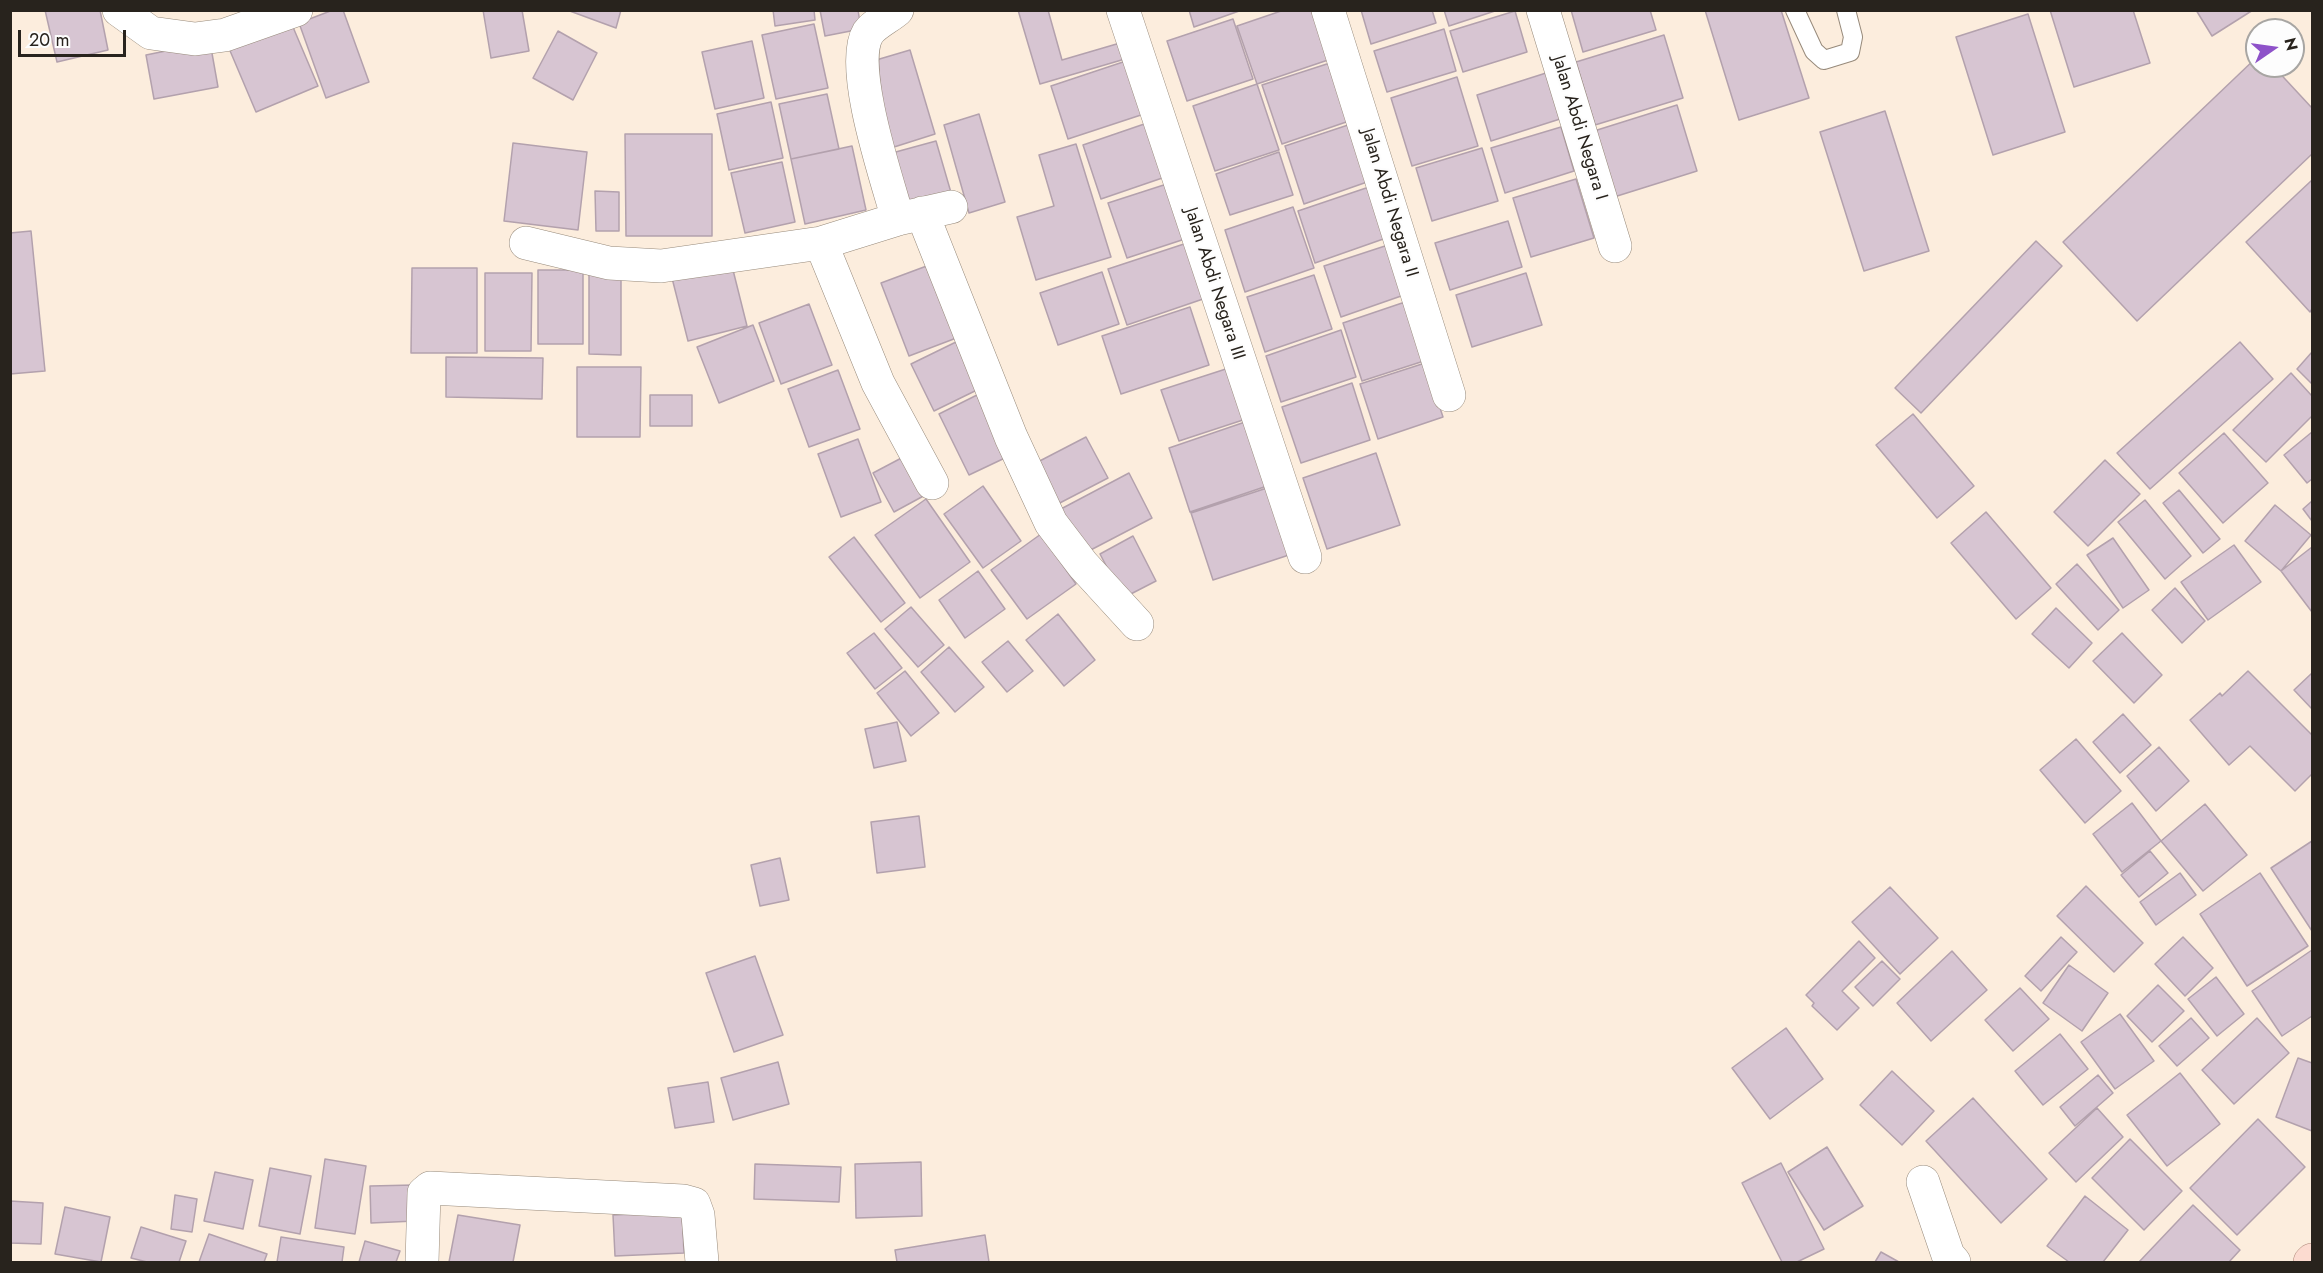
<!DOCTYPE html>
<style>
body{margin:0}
#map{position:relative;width:2323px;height:1273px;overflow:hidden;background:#fceddd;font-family:Jost,sans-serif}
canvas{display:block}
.frame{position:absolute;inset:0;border:12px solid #28231d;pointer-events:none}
.north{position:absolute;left:2245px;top:18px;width:60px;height:60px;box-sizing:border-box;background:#fdfdfd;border:2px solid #a8a6a3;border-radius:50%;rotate:77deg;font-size:16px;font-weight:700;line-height:24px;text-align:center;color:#28231d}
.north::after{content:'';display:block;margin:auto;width:21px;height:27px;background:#8e52c9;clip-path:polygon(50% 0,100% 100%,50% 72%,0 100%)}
.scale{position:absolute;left:18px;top:30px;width:108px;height:27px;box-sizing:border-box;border:3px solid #28231d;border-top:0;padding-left:8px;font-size:18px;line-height:21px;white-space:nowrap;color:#28231d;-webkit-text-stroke:4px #fdfdfd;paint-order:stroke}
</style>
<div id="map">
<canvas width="2323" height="1273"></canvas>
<div class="frame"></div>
<div class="north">N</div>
<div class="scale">20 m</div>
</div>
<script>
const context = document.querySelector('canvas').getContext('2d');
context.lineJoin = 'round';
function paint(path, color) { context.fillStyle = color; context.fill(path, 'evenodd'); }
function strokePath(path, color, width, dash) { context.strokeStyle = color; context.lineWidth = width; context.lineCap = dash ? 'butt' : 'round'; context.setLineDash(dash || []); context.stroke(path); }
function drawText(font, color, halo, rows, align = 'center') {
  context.font = font + ' Jost,sans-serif'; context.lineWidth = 4.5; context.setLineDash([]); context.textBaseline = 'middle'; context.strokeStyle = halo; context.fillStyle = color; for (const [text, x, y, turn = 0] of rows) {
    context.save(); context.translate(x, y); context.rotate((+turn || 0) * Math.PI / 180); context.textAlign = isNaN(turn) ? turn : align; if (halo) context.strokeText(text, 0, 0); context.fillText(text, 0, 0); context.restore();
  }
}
const building = new Path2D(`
 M45,10H100L108,50L57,62Z
 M333,10H343L369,82L326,98L299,23Z
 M483,10H522L529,51L491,58Z
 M567,10H621L616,28Z
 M773,10H814L815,20L775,26Z
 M820,10H858L861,29L825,36Z
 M1018,10H1048L1062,60L1120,43L1125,59L1040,84Z
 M1189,10H1242L1194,27Z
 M1284,10H1319L1334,58L1257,84L1237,26Z
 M1361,10H1432L1436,23L1371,44Z
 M1444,10H1498L1449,26Z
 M1571,10H1650L1656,30L1583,52Z
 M1705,10H1781L1809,98L1739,120Z
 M2050,10H2133L2150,63L2074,87Z
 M2196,10H2253L2212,36Z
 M1515,11L1527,52L1463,72L1450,31Z
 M2028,14L2065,132L1993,155L1956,37Z
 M1233,19L1253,79L1187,101L1167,41Z
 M290,20L318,86L256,112L228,46Z
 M814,24L828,88L776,99L762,35Z
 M1444,29L1456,71L1387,92L1374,51Z
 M558,31L597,53L573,100L533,78Z
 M1664,35L1683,98L1595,125L1576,62Z
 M752,41L764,98L715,109L702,52Z
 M210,42L218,87L154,99L146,55Z
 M910,50L935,134L891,148L866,63Z
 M2257,57V66H2273L2312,108V154L2137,321L2063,242Z
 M1129,60L1147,113L1068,139L1051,86Z
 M1336,61L1355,119L1282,144L1262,85Z
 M1546,73L1560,119L1491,141L1477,95Z
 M1457,77L1478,146L1412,166L1391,98Z
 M1257,84L1279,150L1215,171L1193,106Z
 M827,94L839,149L791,159L779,104Z
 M771,102L783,158L729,170L717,114Z
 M1677,105L1697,171L1614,197L1594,131Z
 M1885,111L1929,251L1864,271L1820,132Z
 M979,114L1005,202L969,213L944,125Z
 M1153,121L1171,175L1101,199L1083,145Z
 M1351,124L1370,181L1304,204L1285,146Z
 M1561,127L1574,171L1505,193L1491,148Z
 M625,134H712V236H626Z
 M936,141L952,196L908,208L892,153Z
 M513,143L587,152L578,230L504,221Z
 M1076,144L1111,257L1036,280L1017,217L1054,206L1039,155Z
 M852,146L866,210L805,224L791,159Z
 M1482,148L1498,201L1432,221L1416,168Z
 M1279,152L1293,195L1230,215L1216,174Z
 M782,162L795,222L745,233L731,173Z
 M1576,179L1594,238L1531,257L1513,198Z
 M2312,180V309L2310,312L2246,242Z
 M1173,182L1191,237L1127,258L1108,203Z
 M1372,186L1389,237L1315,263L1298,211Z
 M595,191L619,192V231H596Z
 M1293,207L1314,268L1245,292L1225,230Z
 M1508,221L1522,267L1450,290L1435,243Z
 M31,231L45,371L10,374V233Z
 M2036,241L2062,266L1921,413L1895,388Z
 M1187,243L1206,298L1127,325L1108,269Z
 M1388,245L1404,295L1341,317L1324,266Z
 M731,262L747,326L688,341L672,278Z
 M932,264L959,337L909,356L881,283Z
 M412,268H477V353H411Z
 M589,268H621V355L589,354Z
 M538,270H583V344H538Z
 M1102,272L1119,324L1058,345L1040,293Z
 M485,273H532L531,351H485Z
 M1526,273L1542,325L1472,347L1456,295Z
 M1314,275L1332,329L1265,352L1247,297Z
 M1408,301L1427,360L1362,381L1343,323Z
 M809,304L832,365L781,384L759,323Z
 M1190,307L1209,365L1121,394L1102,336Z
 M753,325L774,381L719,403L697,347Z
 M1341,330L1356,377L1281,402L1266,356Z
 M956,342L979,389L934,411L911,364Z
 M2240,342L2273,379L2150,489L2117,453Z
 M2312,352V384L2297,369Z
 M446,357L543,358L542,399L446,397Z
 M1425,363L1443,417L1378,439L1360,384Z
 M577,367H641L640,437H577Z
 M1232,367L1249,418L1179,441L1161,390Z
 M838,370L860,429L809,447L788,389Z
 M2291,373L2312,396V416L2266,462L2233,430Z
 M1352,383L1370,440L1301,463L1282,407Z
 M650,395H692V426H650Z
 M977,395L1007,457L969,475L939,414Z
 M1913,414L1974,486L1937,518L1876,445Z
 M1248,421L1270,485L1190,512L1169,448Z
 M2312,432V479L2307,483L2284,455Z
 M2224,433L2268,483L2223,523L2179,473Z
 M1086,437L1108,478L1052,507L1030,466Z
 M858,439L881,502L841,517L818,454Z
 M1376,453L1400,525L1327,549L1303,478Z
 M909,454L929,493L894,512L873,473Z
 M2105,460L2140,494L2088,546L2054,512Z
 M1129,473L1152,518L1083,554L1059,510Z
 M983,486L1021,541L983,568L944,514Z
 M1270,487L1292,554L1213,580L1191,513Z
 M2179,490L2220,539L2203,553L2163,503Z
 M926,499L970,562L920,598L875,535Z
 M2145,500L2191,556L2165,579L2118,522Z
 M2312,501V521L2303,509Z
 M2275,505L2311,535L2281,571L2245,541Z
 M1986,512L2051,588L2016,619L1951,543Z
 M1041,534L1076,584L1027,619L991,570Z
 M1133,536L1156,581L1123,598L1100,554Z
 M854,537L905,603L881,622L829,557Z
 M2113,538L2149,590L2123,608L2087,555Z
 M2234,545L2261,582L2208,620L2181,582Z
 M2312,547V612L2281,571Z
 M2077,564L2119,610L2098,630L2056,584Z
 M978,571L1005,609L965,638L939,600Z
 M2175,588L2205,621L2182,643L2152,610Z
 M911,607L944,645L918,667L885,629Z
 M2056,608L2092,643L2069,668L2032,634Z
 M1058,614L1095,660L1064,686L1026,640Z
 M874,633L902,668L875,689L847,653Z
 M2122,633L2162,675L2134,703L2093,661Z
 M1008,641L1033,671L1007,692L982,662Z
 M949,647L984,687L955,712L921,672Z
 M905,671L939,713L911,736L877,693Z
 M2248,671L2312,735V774L2295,791L2250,746L2229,765L2190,720L2220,693L2222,696Z
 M2312,673V709L2294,690Z
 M2123,714L2151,745L2120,773L2093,742Z
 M897,722L906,761L874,768L865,729Z
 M2076,739L2121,791L2085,823L2040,770Z
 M2159,747L2189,781L2156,811L2127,776Z
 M2132,803L2161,841L2122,872L2093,834Z
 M2205,804L2247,855L2203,891L2161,841Z
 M919,816L925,867L877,873L871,822Z
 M2312,841V931L2271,868Z
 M2150,851L2168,873L2139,897L2121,875Z
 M780,858L789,900L760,906L751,865Z
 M2180,873L2196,895L2156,925L2140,902Z
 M2260,873L2308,946L2247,986L2200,914Z
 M2086,886L2143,943L2114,972L2057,916Z
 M1890,887L1938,938L1900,974L1852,922Z
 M2061,937L2077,952L2041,991L2025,976Z
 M2183,937L2213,968L2185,996L2155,964Z
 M1859,941L1875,958L1842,991L1859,1008L1837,1030L1812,1006L1814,1003L1806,995Z
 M2312,950V1016L2282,1036L2252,991Z
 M1952,951L1987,990L1931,1041L1897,1003Z
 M755,956L783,1035L734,1052L706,973Z
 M1882,961L1900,979L1873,1006L1855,987Z
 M2069,965L2108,993L2082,1031L2043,1003Z
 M2216,977L2244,1014L2217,1036L2188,999Z
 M2158,985L2184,1011L2152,1042L2127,1016Z
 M2020,988L2049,1019L2013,1051L1985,1020Z
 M2120,1014L2154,1061L2115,1089L2081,1042Z
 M2191,1018L2209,1038L2177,1066L2159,1046Z
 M2257,1018L2289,1053L2234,1104L2202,1070Z
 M1786,1028L1823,1079L1770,1119L1732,1068Z
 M2060,1034L2088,1069L2043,1105L2015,1071Z
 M2298,1058L2312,1063V1131L2276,1117Z
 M778,1062L789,1104L733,1120L721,1078Z
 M1892,1071L1934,1111L1902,1145L1860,1105Z
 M2180,1073L2220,1124L2167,1166L2127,1115Z
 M2098,1075L2113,1093L2075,1126L2060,1107Z
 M708,1082L714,1122L675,1128L668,1088Z
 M1973,1098L2047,1179L2001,1223L1926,1141Z
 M2097,1108L2123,1137L2076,1182L2049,1153Z
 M2258,1119L2305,1167L2237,1235L2190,1188Z
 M2130,1139L2182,1191L2144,1230L2092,1178Z
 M1827,1147L1863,1206L1824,1230L1788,1172Z
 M325,1159L366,1166L355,1234L315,1228Z
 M921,1162L922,1216L856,1218L855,1164Z
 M1781,1163L1824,1249L1797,1262H1782L1742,1183Z
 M755,1164L841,1167L839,1202L754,1199Z
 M270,1168L311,1176L300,1234L259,1226Z
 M215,1172L253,1180L243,1229L204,1221Z
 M414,1185L415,1221L371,1223L370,1186Z
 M175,1195L197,1199L192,1232L171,1229Z
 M2085,1196L2128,1230L2103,1262H2069L2047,1246Z
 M10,1201L43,1203L41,1244L10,1243Z
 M2193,1205L2240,1250L2229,1262H2139Z
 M65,1207L110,1217L101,1262L55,1254Z
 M682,1212L684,1253L615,1256L613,1215Z
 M458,1215L520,1225L513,1262H449Z
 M141,1227L186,1241L179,1262H147L131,1258Z
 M209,1234L267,1254L264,1262H199Z
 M985,1235L989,1262H897L895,1250Z
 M281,1237L344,1247L342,1262H277Z
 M365,1241L400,1251L396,1262H359Z
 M1881,1252L1899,1262H1875Z`);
const service = new Path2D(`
 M1795,10L1814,51L1824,60L1850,52L1853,37L1846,10`);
const minor = new Path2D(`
 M119,10L151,33L195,39L225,35L296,10
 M897,10C889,17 874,24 868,33C848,66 887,180 898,219
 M1123,10L1305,557
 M1328,10L1449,395
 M1543,10L1615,246
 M922,213L1011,437L1051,523L1083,565L1137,624
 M526,243L609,263L661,266L821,243L898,219L951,207
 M821,243L878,383L932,483
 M1923,1182L1948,1255L1954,1262
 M422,1262L424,1193L430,1188L683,1201L694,1204L698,1215L702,1262`);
const primary = new Path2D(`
 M2310,1262L2312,1260`);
const streetNames = [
 ["Jalan Abdi Negara I",1579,128,73],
 ["Jalan Abdi Negara II",1389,203,73],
 ["Jalan Abdi Negara III",1214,284,72]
];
paint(building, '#d7c5d2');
strokePath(building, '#b3a1ad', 1.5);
strokePath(service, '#978a7b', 20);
strokePath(minor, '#978a7b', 34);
strokePath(primary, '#b08b7d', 34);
strokePath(service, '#fff', 18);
strokePath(minor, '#fff', 33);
strokePath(primary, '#fcdbd0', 33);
drawText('18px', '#28231d', '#fdfdfd', streetNames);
</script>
